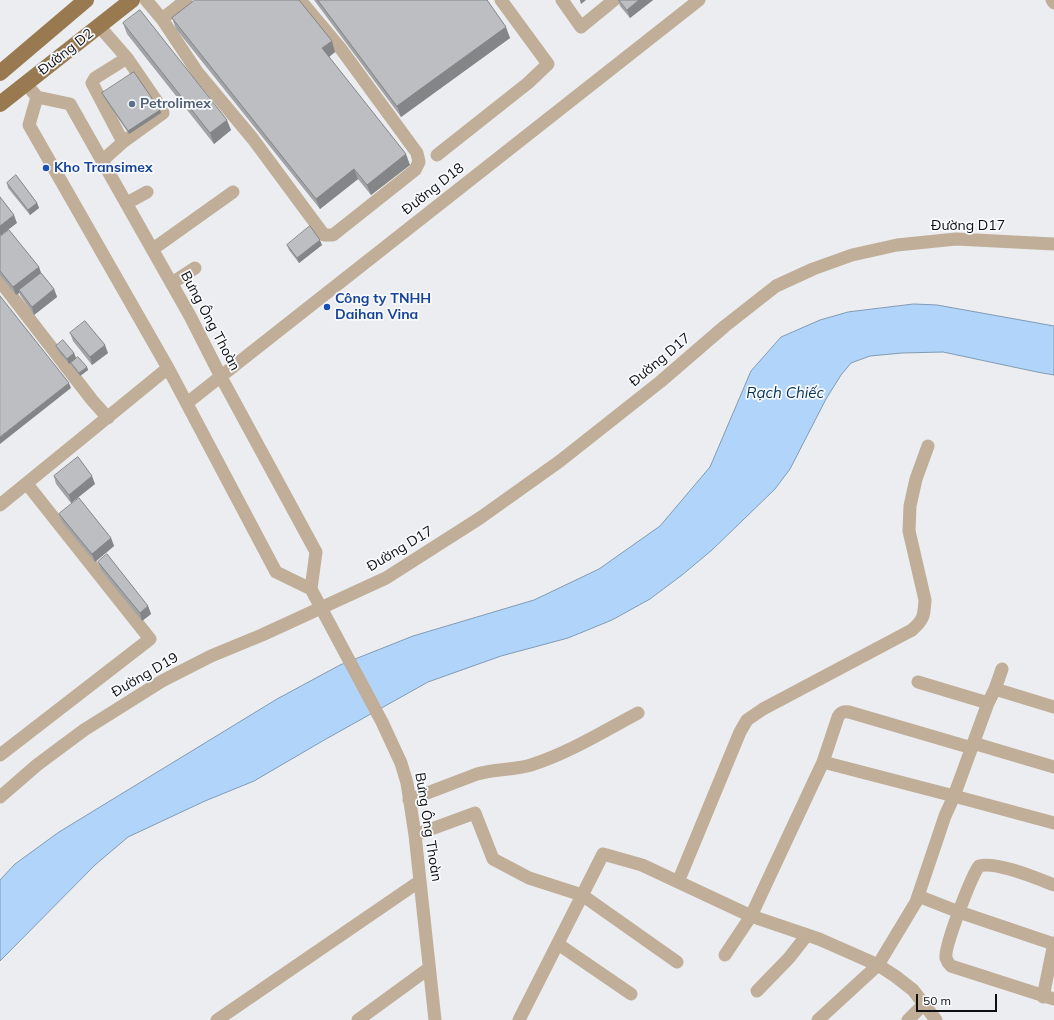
<!DOCTYPE html>
<meta charset="utf-8">
<style>
body{margin:0}
#map{position:relative;width:1054px;height:1020px;overflow:hidden;background:#ebedf0;font-family:Mulish,sans-serif}
canvas{display:block}
.scale{position:absolute;left:916px;top:994px;width:81px;height:18px;box-sizing:border-box;border:2px solid #0e0f10;border-top:0;padding-left:5px;font-size:12px;line-height:14px;white-space:nowrap;color:#0e0f10;-webkit-text-stroke:3px #f8fafd;paint-order:stroke}
</style>
<div id="map">
<canvas width="1054" height="1020"></canvas>
<div class="scale">50 m</div>
</div>
<script>
const context = document.querySelector('canvas').getContext('2d');
context.lineJoin = 'round';
function paint(path, color) { context.fillStyle = color; context.fill(path, 'evenodd'); }
function strokePath(path, color, width, dash) { context.strokeStyle = color; context.lineWidth = width; context.lineCap = dash ? 'butt' : 'round'; context.setLineDash(dash || []); context.stroke(path); }
function drawText(font, color, halo, rows, align = 'center') {
  context.font = font + ' Mulish,sans-serif'; context.lineWidth = 3.5; context.setLineDash([]); context.textBaseline = 'middle'; context.strokeStyle = halo; context.fillStyle = color; for (const [text, x, y, turn = 0] of rows) {
    context.save(); context.translate(x, y); context.rotate((+turn || 0) * Math.PI / 180); context.textAlign = isNaN(turn) ? turn : align; if (halo) context.strokeText(text, 0, 0); context.fillText(text, 0, 0); context.restore();
  }
}
const water = new Path2D(`
 M914,304L937,305L1054,326V375L1037,372L943,352L902,353L870,356L851,363L841,375L826,399L790,469L775,489L712,550L682,575L650,599L612,620L568,638L501,656L428,682L326,739L254,781L205,801L128,837L95,865L0,961V880L15,864L59,832L277,699L340,665L413,636L534,600L599,569L660,526L710,467L751,371L781,337L820,320L848,312Z`);
const minor = new Path2D(`
 M146,0L162,19
 M186,0L162,19L198,73L253,139L324,235H333L415,170L419,162L417,153L341,49L300,0
 M562,0L581,27L614,0
 M1052,0L1054,3
 M99,26L127,58L162,109L163,113L123,142L103,160
 M32,91L37,97L70,104L190,316L221,377L316,552L311,589
 M37,97L29,125L168,368L276,572L311,589L382,722L401,763L407,783L415,835L435,1020
 M123,142L92,83L95,78L127,58
 M437,155L528,83L548,64L501,0
 M127,203L147,192
 M153,249L233,192
 M0,281L92,400L108,418
 M172,283L195,268
 M187,403L699,0
 M0,505L168,368
 M918,682L988,703
 M995,689L1054,707
 M973,743L1054,767
 M0,755L150,639L27,484
 M823,762L838,717C840,713 843,711 849,712L972,748
 M0,797L37,765L84,730L162,681L211,656L262,635L386,578L480,518L560,461L660,382L725,326L776,286L813,269L852,255L897,245L956,239L1054,244
 M409,800L477,774C494,769 514,770 531,765C569,753 604,731 638,713
 M415,835L475,813L493,859L529,878L582,895L677,962
 M678,882L740,732L747,720L763,709L912,630C924,619 924,616 925,600L909,531L910,506L916,479L928,446
 M1054,885C1036,878 996,861 979,866C971,877 944,947 946,958C947,961 949,964 951,966L1054,999
 M918,896L959,912L1054,944
 M558,944L631,994
 M725,955L751,916L823,762L954,796L988,703L995,689L1002,669
 M757,991L789,958L807,935
 M1043,997L1054,943
 M217,1020L420,881
 M358,1020L428,969
 M519,1020L603,854L642,865L751,916L819,939L878,965L895,976L913,990L936,1020
 M818,1020L878,965L916,902L945,816L954,796L1054,823
 M908,1020L924,1004`);
const major = new Path2D(`
 M0,73L86,0
 M0,104L132,0`);
const wall = new Path2D(`
 M314,0H487L510,38L401,117Z
 M618,0H653L630,18L620,6Z
 M172,18L335,52L329,57L410,165L371,195L358,179L320,209L176,29Z
 M123,23L231,130L214,144L127,34Z
 M102,93L160,110L161,113L129,134L103,96Z
 M7,183L37,203L39,208L30,215L8,188Z
 M0,237L39,267L41,273L54,289L57,297L34,315L22,298L19,293L16,295L0,275Z
 M287,245H322L299,263L289,250Z
 M70,333L108,353L92,365L73,341Z
 M56,346L74,353L76,358L69,364L58,351Z
 M71,363L87,367L88,370L80,376L72,366Z
 M54,476L95,484L71,503L56,484Z
 M59,514L111,538L114,546L95,562L62,522Z
 M98,562L148,606L151,614L142,621L101,570Z`);
const shadedWall = new Path2D(`
 M580,0H586L581,4Z
 M639,0H653L630,18L627,10Z
 M506,27L510,38L401,117L397,106Z
 M332,41L335,52L326,59L322,48Z
 M160,110L161,113L129,134L128,131Z
 M227,120L231,130L214,144L210,133Z
 M406,154L410,165L371,195L367,185Z
 M354,169L358,179L320,209L316,199Z
 M37,203L39,208L30,215L28,210Z
 M14,215L17,223L0,236V226Z
 M320,240L322,245L299,263L297,258Z
 M39,267L42,276L19,290V293L16,295L13,287Z
 M54,289L57,297L34,315L32,307Z
 M105,345L108,353L92,365L90,357Z
 M74,353L76,358L69,364L67,359Z
 M87,367L88,370L80,376L79,373Z
 M69,383L71,388L0,444V437Z
 M92,476L95,484L71,503L69,495Z
 M111,538L114,546L95,562L92,554Z
 M148,606L151,614L142,621L140,613Z`);
const building = new Path2D(`
 M195,0H299L332,41L322,48L406,154L367,185L354,169L316,199L172,18Z
 M318,0H487L506,27L397,106Z
 M619,0H639L627,10Z
 M140,10L227,120L210,133L123,23Z
 M134,72L160,110L128,131L102,93Z
 M16,175L37,203L28,210L7,183Z
 M0,197L14,215L0,226Z
 M310,226L320,240L297,258L287,245Z
 M9,230L39,267L13,287L0,271V237Z
 M41,273L54,289L32,307L19,290Z
 M0,296L69,383L0,437Z
 M85,321L105,345L90,357L70,333Z
 M63,340L74,353L67,359L56,346Z
 M78,357L87,367L79,373L71,363Z
 M78,457L92,476L69,495L54,476Z
 M79,498L111,538L92,554L59,514Z
 M107,554L148,606L140,613L98,562Z`);
const markers = [
 [132,104,4,"#5c6f8a"],
 [46,168,4,"#1a4fb4"],
 [327,307,4,"#1a4fb4"]
];
const streetNames = [
 ["Đường D2",66,52,-38],
 ["Đường D18",433,189,-38],
 ["Đường D17",968,226],
 ["Bưng Ông Thoàn",210,321,62],
 ["Đường D17",660,360,-40],
 ["Đường D17",400,549,-31],
 ["Đường D19",145,675,-30],
 ["Bưng Ông Thoàn",428,827,81]
];
const serviceNames = [
 ["Petrolimex",140,104]
];
const transitNames = [
 ["Kho Transimex",54,168],
 ["Công ty TNHH",335,299],
 ["Daihan Vina",335,315]
];
const waterNames = [
 ["Rạch Chiếc",785,393]
];
paint(water, '#b1d5fa');
strokePath(water, '#809ab4', 1);
strokePath(minor, '#c0ae98', 13);
strokePath(major, '#987950', 16);
paint(wall, '#a2a3a6');
paint(shadedWall, '#848587');
paint(building, '#bcbec1');
strokePath(building, '#848587', 1);
for (const [x, y, r, color] of markers) { const dot = new Path2D(); dot.arc(x, y, r, 0, 2 * Math.PI); context.fillStyle = color; context.fill(dot); strokePath(dot, '#f8fafd', 1.5); }
drawText('14px', '#0e0f10', '#f8fafd', streetNames);
drawText('bold 14px', '#4e5e75', '#f8fafd', serviceNames, 'left');
drawText('bold 14px', '#164399', '#f8fafd', transitNames, 'left');
drawText('italic 15px', '#00325b', '#f8fafd', waterNames);
</script>
